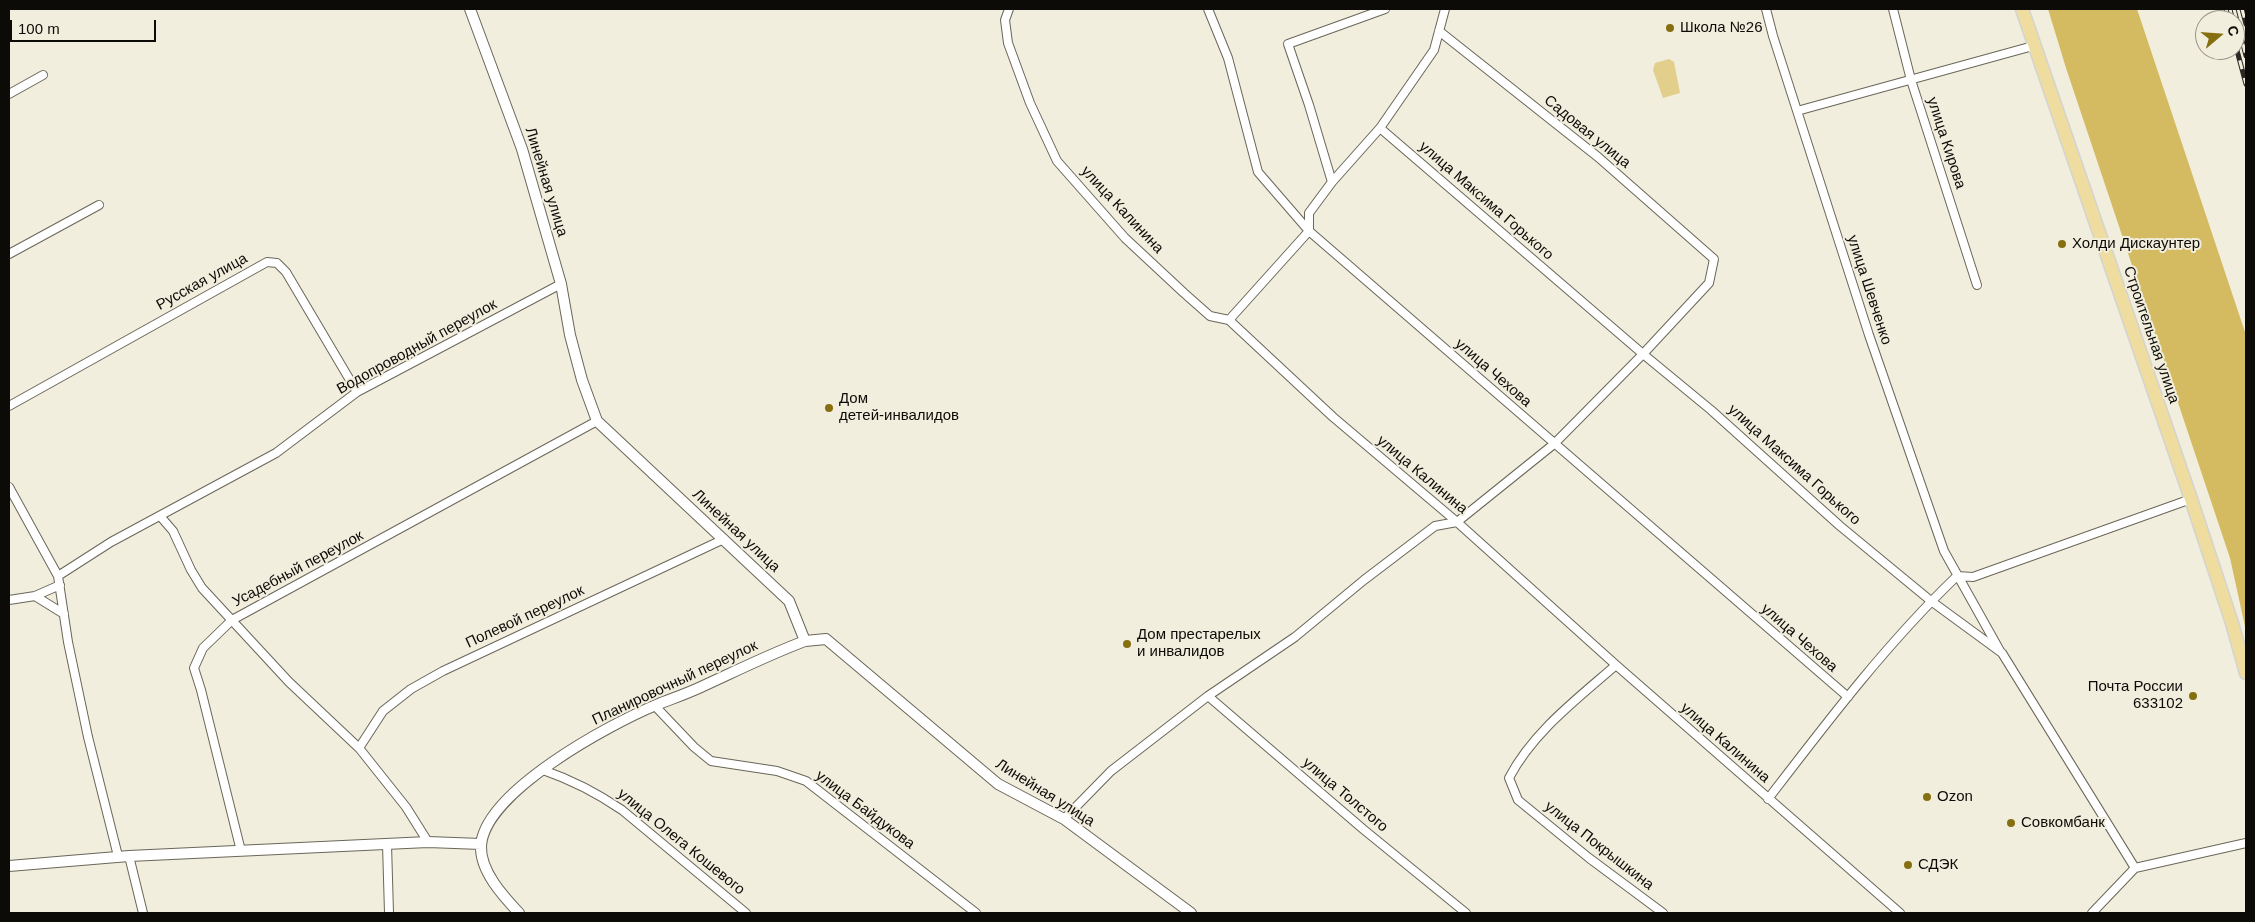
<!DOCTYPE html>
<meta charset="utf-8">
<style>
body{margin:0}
#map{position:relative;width:2255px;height:922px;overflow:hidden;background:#f2eede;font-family:Helvetica,sans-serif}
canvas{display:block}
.frame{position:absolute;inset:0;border:10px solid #0d0b07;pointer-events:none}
.north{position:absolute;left:2195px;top:10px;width:50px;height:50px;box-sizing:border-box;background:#f2eede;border:1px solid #969388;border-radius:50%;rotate:72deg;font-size:14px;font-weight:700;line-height:20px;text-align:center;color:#0d0b07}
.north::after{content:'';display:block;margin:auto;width:18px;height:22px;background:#866f0f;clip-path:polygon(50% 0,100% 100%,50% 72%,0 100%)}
.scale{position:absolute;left:10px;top:20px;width:146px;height:22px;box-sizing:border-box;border:2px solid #0d0b07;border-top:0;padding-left:6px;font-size:15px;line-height:18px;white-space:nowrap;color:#0d0b07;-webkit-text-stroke:4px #f2eede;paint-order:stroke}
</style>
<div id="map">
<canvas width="2255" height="922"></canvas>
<div class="frame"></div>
<div class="north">С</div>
<div class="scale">100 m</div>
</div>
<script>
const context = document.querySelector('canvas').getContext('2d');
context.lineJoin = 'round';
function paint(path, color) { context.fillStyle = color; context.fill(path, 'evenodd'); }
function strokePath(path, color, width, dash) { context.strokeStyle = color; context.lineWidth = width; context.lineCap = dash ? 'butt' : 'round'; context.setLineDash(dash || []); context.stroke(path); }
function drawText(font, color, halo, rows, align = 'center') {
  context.font = font + ' Helvetica,sans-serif'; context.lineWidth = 4; context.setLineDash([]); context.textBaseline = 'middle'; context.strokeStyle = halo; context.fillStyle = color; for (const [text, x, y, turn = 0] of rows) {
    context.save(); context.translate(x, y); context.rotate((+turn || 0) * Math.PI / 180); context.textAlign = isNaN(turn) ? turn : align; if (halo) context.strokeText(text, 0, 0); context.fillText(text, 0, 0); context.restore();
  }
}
const green = new Path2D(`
 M1669,59L1674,62L1680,93L1663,98L1653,70L1655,63Z`);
const forest = new Path2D(`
 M2048,9H2137L2246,335V631L2230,558L2066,68Z`);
const minor = new Path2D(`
 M1009,9L1005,20L1008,43L1030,103L1057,161L1125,238L1184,293L1210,316L1229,320L1333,417L1457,522L1616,665L1900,913
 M1208,9L1228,58L1258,172L1309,231L1848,697
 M1385,9L1288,44L1309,105L1332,182L1380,128L1434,50L1445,9
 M1766,9L1773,36L1869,335L1944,551L2000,651
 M1893,9L1911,80L1977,285
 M9,94L43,75
 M1797,111L2033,46
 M1380,128L1643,354L1711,410L1840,526L1931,601L2002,653L2135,868
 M9,254L99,205
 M1229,320L1309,231V213L1332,182
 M9,406L267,262L277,263L286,272L357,392
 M9,487L58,576
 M160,516L173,531L191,570L202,588L289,682L359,748L406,807L428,842
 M35,596L64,614
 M9,600L35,596L60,585
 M1616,665C1577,699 1533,732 1509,778L1518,800L1589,858L1663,913
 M1208,696L1363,829L1466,913
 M655,706L694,747L711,761L777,771L806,781L976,913
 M359,748L383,711L411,689L443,671L724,539
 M543,770C572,780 597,793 622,810L746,913
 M1768,799C1827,722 1887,643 1957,576L1973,577L2191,499
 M1064,819L1111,771L1208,696L1295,637L1364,580L1435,526L1457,522L1554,444L1643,354L1709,283L1714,259L1598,157L1439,31
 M387,844L389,913
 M241,851L201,690L194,668L203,648L232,620L597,421
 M118,856L88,737L68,642L58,576L111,542L276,453L357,392L561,284
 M129,856L143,913
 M2092,913L2135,868L2246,843`);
const tertiary = new Path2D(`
 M470,9L522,149L561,284L570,335L582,380L597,421L789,601L805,641L826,639L998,784L1064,819L1191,913
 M9,866L129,856L428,842L481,844
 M519,913C503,896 480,871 481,846C484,792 610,724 656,705C671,699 686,694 701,687C736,671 770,654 805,641`);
const primary = new Path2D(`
 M2022,9L2191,499L2232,623L2246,673`);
const rail = new Path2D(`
 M2226,9L2229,20
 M2234,9L2246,56
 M2242,9L2246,24
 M2235,43L2246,84`);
const markers = [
 [1670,28,5,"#866f0f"],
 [2062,244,5,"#866f0f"],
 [829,408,5,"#866f0f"],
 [1127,644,5,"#866f0f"],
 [2193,696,5,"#866f0f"],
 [1927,797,5,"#866f0f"],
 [2011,823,5,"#866f0f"],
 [1908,865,5,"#866f0f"]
];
const poiNames = [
 ["Школа №26",1680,28],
 ["Холди Дискаунтер",2072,244],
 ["Дом",839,399],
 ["детей-инвалидов",839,416],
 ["Дом престарелых",1137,635],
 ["и инвалидов",1137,652],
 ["Почта России",2183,687,"right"],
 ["633102",2183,704,"right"],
 ["Ozon",1937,797],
 ["Совкомбанк",2021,823],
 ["СДЭК",1918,865]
];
const streetNames = [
 ["Садовая улица",1587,132,39],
 ["улица Кирова",1946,143,72],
 ["Линейная улица",546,182,73],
 ["улица Максима Горького",1486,201,41],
 ["улица Калинина",1122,210,47],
 ["Русская улица",202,282,-29],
 ["улица Шевченко",1869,290,72],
 ["Строительная улица",2151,335,71],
 ["Водопроводный переулок",417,347,-29],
 ["улица Чехова",1493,373,41],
 ["улица Максима Горького",1794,465,42],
 ["улица Калинина",1422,475,40],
 ["Линейная улица",736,531,43],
 ["Усадебный переулок",298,569,-28],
 ["Полевой переулок",525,617,-25],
 ["улица Чехова",1799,638,41],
 ["Планировочный переулок",675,683,-25],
 ["улица Калинина",1725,743,41],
 ["Линейная улица",1045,793,32],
 ["улица Толстого",1345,795,40],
 ["улица Байдукова",865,810,37],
 ["улица Олега Кошевого",681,842,39],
 ["улица Покрышкина",1599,846,38]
];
paint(green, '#e2cf8b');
paint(forest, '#d4bb61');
strokePath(minor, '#6a6659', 10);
strokePath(tertiary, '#6a6659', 12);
strokePath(primary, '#d3d3d2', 15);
strokePath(minor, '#fff', 8);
strokePath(tertiary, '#fff', 10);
strokePath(primary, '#eedd9f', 12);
strokePath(rail, '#2b2823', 5);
strokePath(rail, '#f2eede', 3, [9]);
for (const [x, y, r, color] of markers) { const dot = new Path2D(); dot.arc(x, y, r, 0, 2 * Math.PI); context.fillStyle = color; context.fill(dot); strokePath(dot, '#f2eede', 2); }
drawText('15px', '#0d0b07', '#f2eede', poiNames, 'left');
drawText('15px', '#0d0b07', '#f2eede', streetNames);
</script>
